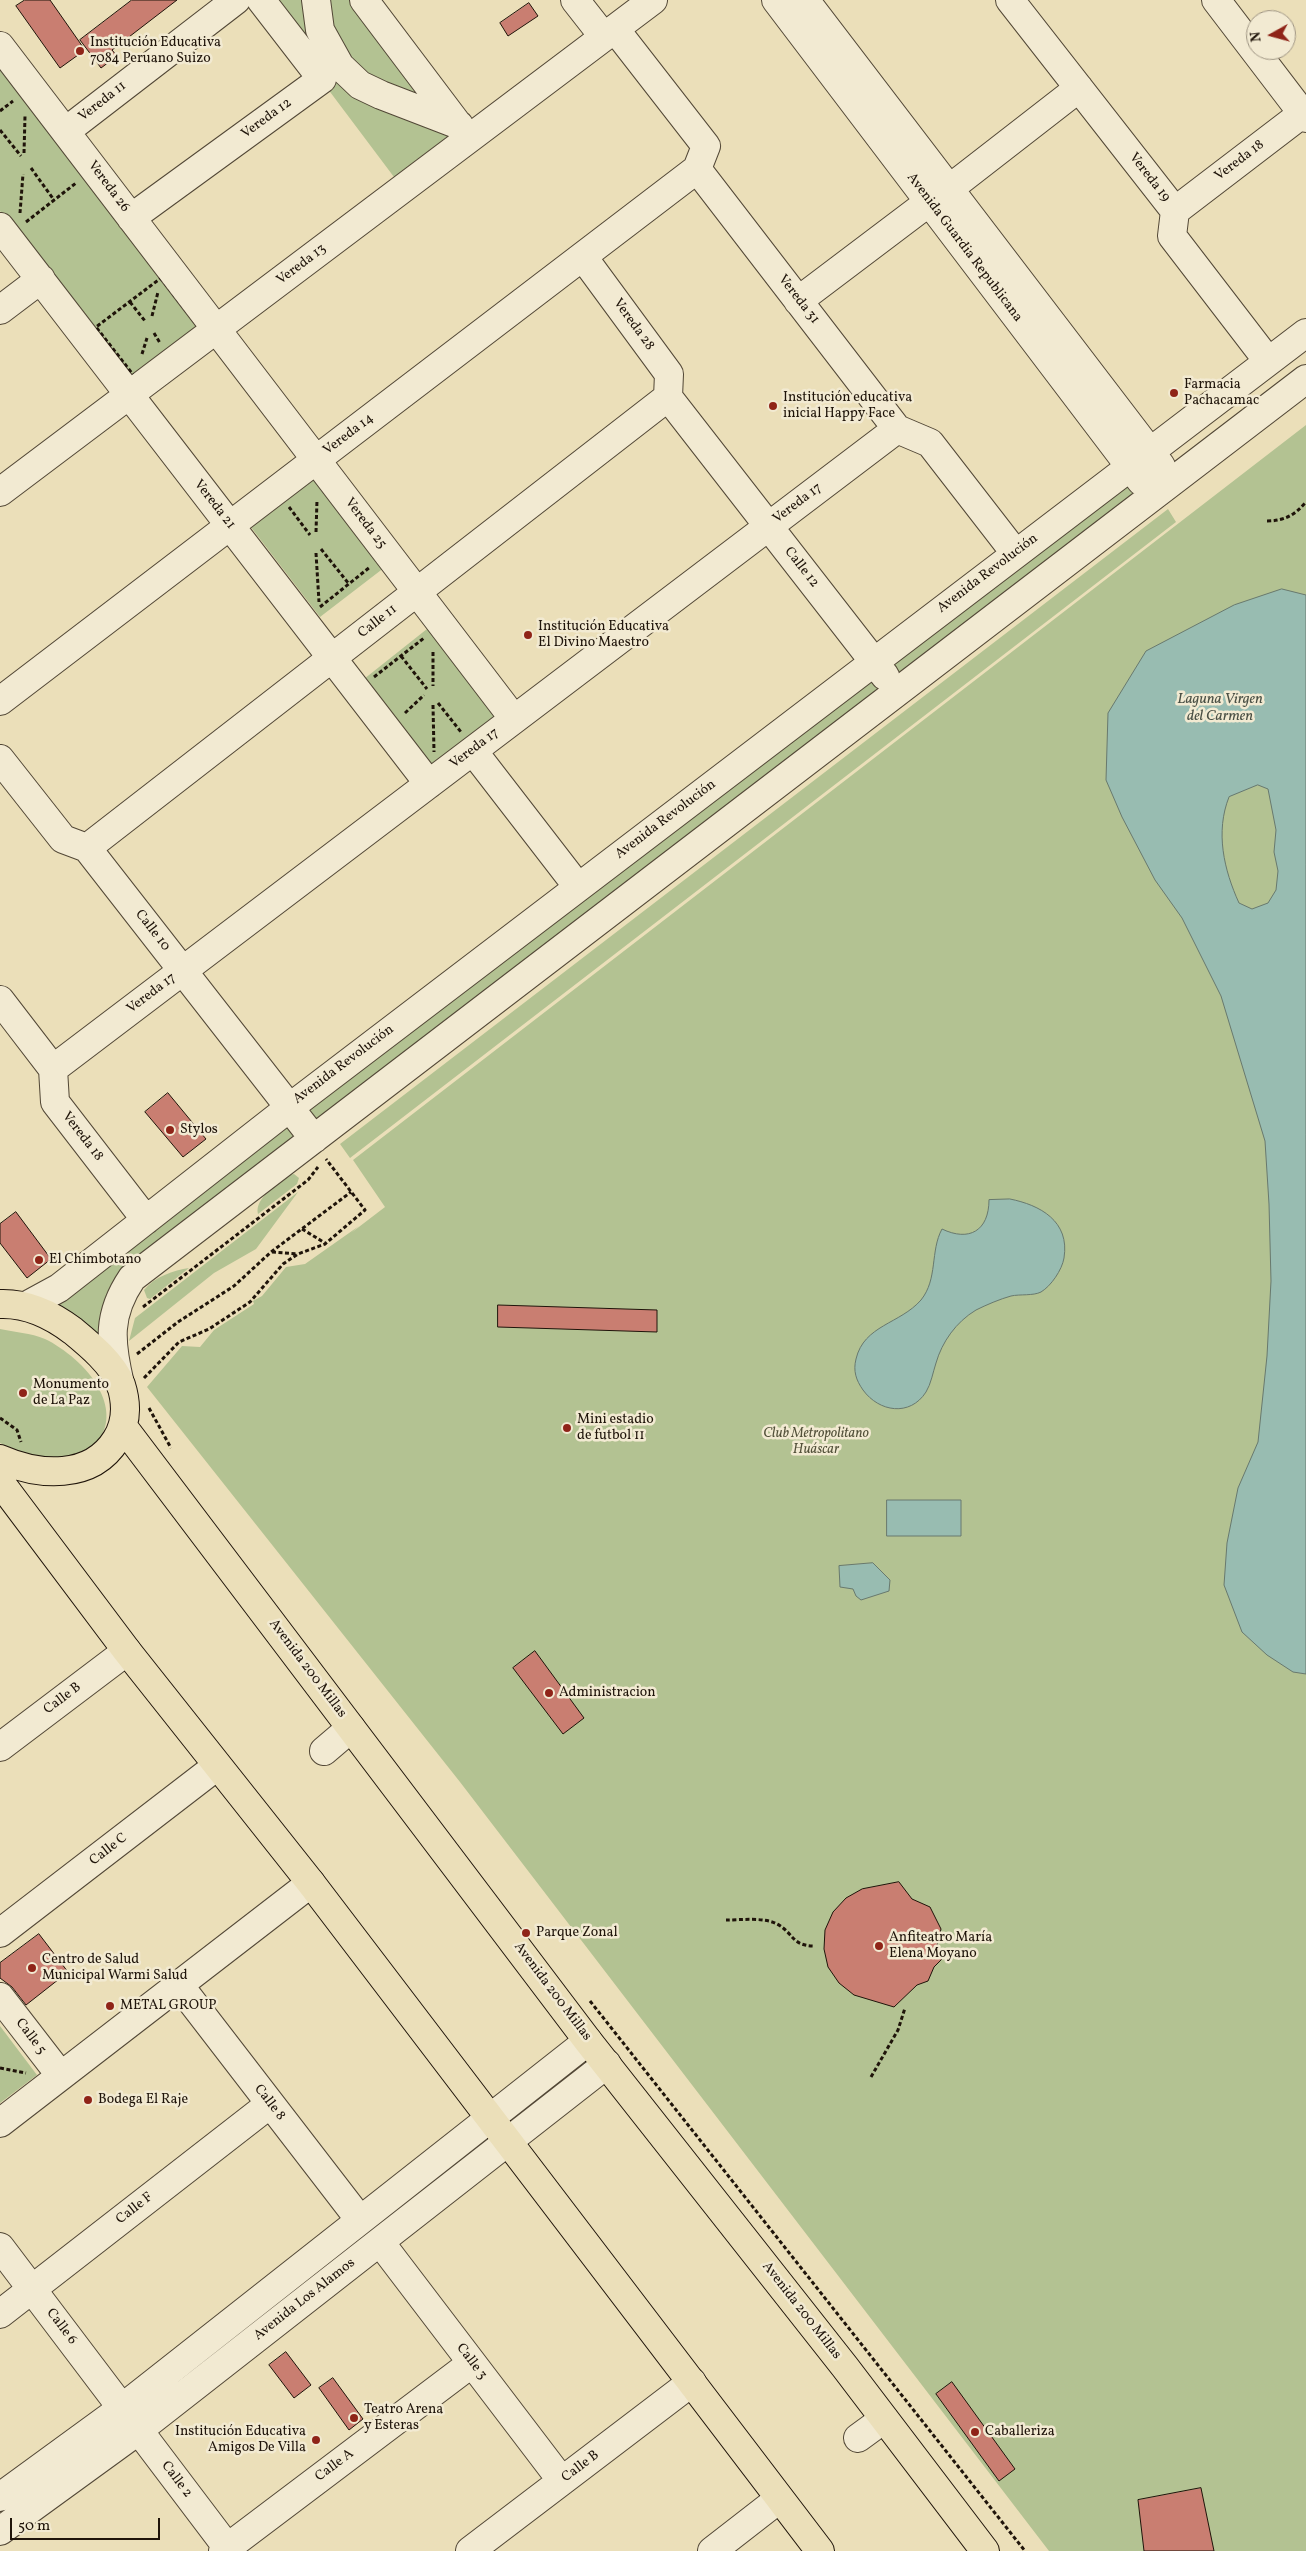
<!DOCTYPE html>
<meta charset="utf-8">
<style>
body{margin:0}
#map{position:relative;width:1306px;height:2551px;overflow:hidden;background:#ebdfb9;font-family:Vollkorn,serif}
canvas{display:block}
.north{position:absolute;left:1246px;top:10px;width:50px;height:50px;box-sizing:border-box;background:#f2ead2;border:1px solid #9e9482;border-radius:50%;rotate:263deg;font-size:14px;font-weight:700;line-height:20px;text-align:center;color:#1f140a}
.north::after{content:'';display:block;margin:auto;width:18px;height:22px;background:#8f2418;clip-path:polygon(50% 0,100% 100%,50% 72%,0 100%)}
.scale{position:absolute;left:10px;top:2518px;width:150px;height:22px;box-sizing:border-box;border:2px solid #1f140a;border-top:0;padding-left:6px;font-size:15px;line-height:18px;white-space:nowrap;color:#1f140a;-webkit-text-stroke:4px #f2ead2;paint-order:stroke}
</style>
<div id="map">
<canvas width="1306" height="2551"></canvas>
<div class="north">N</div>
<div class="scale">50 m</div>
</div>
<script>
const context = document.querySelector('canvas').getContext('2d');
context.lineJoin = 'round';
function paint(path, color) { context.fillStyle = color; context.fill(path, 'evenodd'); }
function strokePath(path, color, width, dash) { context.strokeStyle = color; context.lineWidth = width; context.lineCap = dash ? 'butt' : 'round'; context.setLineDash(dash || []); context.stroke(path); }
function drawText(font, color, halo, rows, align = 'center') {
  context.font = font + ' Vollkorn,serif'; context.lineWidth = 5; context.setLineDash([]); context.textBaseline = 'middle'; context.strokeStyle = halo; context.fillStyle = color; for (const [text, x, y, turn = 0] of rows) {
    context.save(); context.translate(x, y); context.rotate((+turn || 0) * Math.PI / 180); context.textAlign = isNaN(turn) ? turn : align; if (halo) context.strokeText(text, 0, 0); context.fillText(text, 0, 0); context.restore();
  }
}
const green = new Path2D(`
 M261,0H351L451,134L394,177Z
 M0,60L207,328L134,385L0,211Z
 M1306,425V2551H1049L460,1782L147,1387L182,1346L200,1347L214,1330L254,1304L253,1301L262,1296L286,1267L305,1264L359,1226L351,1233L385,1207L353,1160Z
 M318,473L389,564L320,617L250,526Z
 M1126,485L1136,498L900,681L890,668Z
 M1168,509L1176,522L350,1158L340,1144Z
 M432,625L502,716L434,770L364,679Z
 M874,679L883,692L320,1124L310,1110Z
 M287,1127L297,1142L108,1304L97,1335L55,1304Z
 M294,1174L299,1178L297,1184L258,1214C254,1198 279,1183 289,1175Z
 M298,1192L256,1249L214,1273L129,1341L135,1318Z
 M189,1268L150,1299L147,1298L144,1290C154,1277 174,1270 189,1268Z
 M0,1329C14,1332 31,1333 45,1339C64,1348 88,1368 98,1387C120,1426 97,1458 55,1459C37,1459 16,1450 0,1443Z
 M0,2026L37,2075L0,2103Z`);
const water = new Path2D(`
 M1282,589L1306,595V1674L1293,1672L1267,1655L1242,1632L1224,1585L1227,1543L1238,1488L1258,1442L1267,1356L1271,1281L1269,1204L1265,1141L1221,996L1182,918L1155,880L1122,817L1106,780L1108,713L1146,651L1234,605ZM1258,785L1268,789L1276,830L1274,852L1278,871L1276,890L1268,903L1252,909L1239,903C1224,870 1215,832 1229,797Z
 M1010,1199C1040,1205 1070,1221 1064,1258C1062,1270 1051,1286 1041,1292C1033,1296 1020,1294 1011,1296C1000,1299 986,1305 976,1310C956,1322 942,1342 936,1363C933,1372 931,1384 926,1392C910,1417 879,1412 863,1390C856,1380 853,1371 856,1359C864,1325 900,1324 921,1300C938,1279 930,1251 942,1229C969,1242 989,1231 989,1200Z
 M887,1500H961V1536H887Z
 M873,1563L890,1580L889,1591L861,1600L856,1596L853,1589L840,1587L839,1566Z`);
const building = new Path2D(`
 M25,0H50L85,50L60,68L16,6Z
 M132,0H177L112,50L117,56L101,68L80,40Z
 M529,3L538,16L508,36L500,23Z
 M168,1093L206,1139L183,1157L145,1112Z
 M16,1212L51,1259L27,1278L0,1243V1224Z
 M498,1305L657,1310V1332L498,1327Z
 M535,1651L584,1718L563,1734L513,1668Z
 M899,1882L912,1899L930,1907L941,1929L937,1945L942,1959L934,1967L928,1981L917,1985L894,2007L854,1995L839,1983L828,1967L824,1949L825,1930L833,1912L846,1898L862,1889Z
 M39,1934L68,1972L26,2005L12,1987L0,1978V1963Z
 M286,2352L311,2385L294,2398L269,2365Z
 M333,2378L363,2419L349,2430L319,2388Z
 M952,2382L1015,2469L999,2481L936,2394Z
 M1201,2488L1214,2551H1144L1138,2500Z`);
const path = new Path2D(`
 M0,111L13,101
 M0,130L21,156
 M24,153L25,116
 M31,168L54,200
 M20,213L23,174
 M26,222L76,183
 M161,278L199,327L135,377L96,327Z
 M130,302L145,321
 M152,316L158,292
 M154,333L160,343
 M142,354L147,338
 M289,507L310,535
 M1267,521C1284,521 1295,515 1306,502
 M316,532L317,500
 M321,549L349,584
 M316,553L319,602
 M320,607L370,567
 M433,652V686
 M401,656L427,689
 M374,677L424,638
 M438,703L461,732
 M433,705L434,752
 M405,713L424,695
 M302,1229L325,1243
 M272,1252L298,1254
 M143,1307L308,1180L318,1167
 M137,1354L178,1322L234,1286L271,1252L351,1192
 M144,1378L179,1342L209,1329L250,1302L283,1264L298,1254L325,1244L365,1210L326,1159
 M149,1408L171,1448
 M0,1418L17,1430L21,1442
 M726,1920C741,1920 764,1917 777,1924C794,1933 791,1946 815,1946
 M590,2001L1025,2551
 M0,2068L26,2073
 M871,2077L898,2030L905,2008`);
const minor = new Path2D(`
 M316,0L320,30L340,66L360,85L381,95L459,125
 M364,0L459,126
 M575,0L604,37
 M776,0L1141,481
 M805,0L1161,466
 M1010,0L1175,211L1172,236L1268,361
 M1216,0L1306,118
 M615,29L706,146L697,169
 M0,46L514,719
 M66,131L236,0
 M697,169L897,429L930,443L1016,554
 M949,189L1079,88
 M1175,211L1306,111
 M131,218L322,79L261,0
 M0,227L429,784
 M583,257L669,374L668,397
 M798,301L929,202
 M0,310L41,279
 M668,397L885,676
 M0,492L653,0
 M0,701L697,169
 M473,751L578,887
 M0,759L63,839L87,848L314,1139
 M87,848L668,397
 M0,1000L53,1069L55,1102L146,1220
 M53,1069L897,429
 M26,1306L59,1288L289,1108L1306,333
 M120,1384C110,1342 107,1315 132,1278L1306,379
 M0,1747L127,1651
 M324,1751L351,1728
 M0,1933L217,1766
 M179,1985L360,2220
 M0,1997L61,2076
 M0,2123L311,1883
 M380,2242L562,2481
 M0,2247L230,2551
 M0,2314L270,2104
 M858,2438L884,2419
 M0,2497L122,2408L588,2041
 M0,2531L139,2430L607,2064
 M223,2551L472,2363
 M470,2551L692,2382
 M712,2551L779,2499`);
const major = new Path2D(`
 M0,1304C27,1303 52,1315 73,1331C90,1345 113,1364 121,1385C127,1404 127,1423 116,1440C91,1480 39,1476 0,1459
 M124,1428L588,2041L845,2367L985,2551
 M0,1482L127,1651L311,1883L820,2551`);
const markers = [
 [80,51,5,"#8f2418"],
 [1174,393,5,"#8f2418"],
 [773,406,5,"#8f2418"],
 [528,635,5,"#8f2418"],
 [170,1130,5,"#8f2418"],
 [39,1260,5,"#8f2418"],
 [23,1393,5,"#8f2418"],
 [567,1428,5,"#8f2418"],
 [549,1693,5,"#8f2418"],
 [526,1933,5,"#8f2418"],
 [879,1946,5,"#8f2418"],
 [32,1968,5,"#8f2418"],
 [110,2006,5,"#8f2418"],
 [88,2100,5,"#8f2418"],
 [354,2418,5,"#8f2418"],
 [975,2432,5,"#8f2418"],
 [316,2440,5,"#8f2418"]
];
const poiNames = [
 ["Institución Educativa",90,43],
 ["7084 Peruano Suizo",90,59],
 ["Farmacia",1184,385],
 ["Pachacamac",1184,401],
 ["Institución educativa",783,398],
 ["inicial Happy Face",783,414],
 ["Institución Educativa",538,627],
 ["El Divino Maestro",538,643],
 ["Stylos",180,1130],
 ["El Chimbotano",49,1260],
 ["Monumento",33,1385],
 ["de La Paz",33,1401],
 ["Mini estadio",577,1420],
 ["de futbol 11",577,1436],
 ["Administracion",559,1693],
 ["Parque Zonal",536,1933],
 ["Anfiteatro María",889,1938],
 ["Elena Moyano",889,1954],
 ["Centro de Salud",42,1960],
 ["Municipal Warmi Salud",42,1976],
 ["METAL GROUP",120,2006],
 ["Bodega El Raje",98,2100],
 ["Teatro Arena",364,2410],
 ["y Esteras",364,2426],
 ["Institución Educativa",306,2432,"right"],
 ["Amigos De Villa",306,2448,"right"],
 ["Caballeriza",985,2432]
];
const streetNames = [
 ["Vereda 11",103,102,-38],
 ["Vereda 12",267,119,-36],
 ["Vereda 18",1240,161,-37],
 ["Vereda 19",1149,178,52],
 ["Vereda 26",108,187,53],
 ["Avenida Guardia Republicana",964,248,53],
 ["Vereda 13",302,265,-37],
 ["Vereda 31",798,300,52],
 ["Vereda 28",633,325,54],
 ["Vereda 14",349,435,-37],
 ["Vereda 17",798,504,-37],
 ["Vereda 21",214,505,52],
 ["Vereda 25",365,524,53],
 ["Calle 12",801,568,52],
 ["Avenida Revolución",988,574,-37],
 ["Calle 11",378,622,-38],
 ["Vereda 17",475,749,-37],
 ["Avenida Revolución",666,820,-37],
 ["Calle 10",152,931,52],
 ["Vereda 17",152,994,-37],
 ["Avenida Revolución",344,1065,-37],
 ["Vereda 18",82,1137,52],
 ["Avenida 200 Millas",307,1669,53],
 ["Calle B",63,1699,-37],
 ["Calle C",109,1850,-38],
 ["Avenida 200 Millas",552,1992,53],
 ["Calle 5",30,2037,53],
 ["Calle 8",269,2103,52],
 ["Calle F",135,2209,-38],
 ["Avenida Los Alamos",305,2300,-38],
 ["Avenida 200 Millas",801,2311,52],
 ["Calle 6",61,2327,53],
 ["Calle 3",471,2362,53],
 ["Calle A",335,2466,-37],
 ["Calle B",581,2467,-37],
 ["Calle 2",176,2480,53]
];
const parkNames = [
 ["Club Metropolitano",816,1434],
 ["Huáscar",816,1450]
];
const waterNames = [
 ["Laguna Virgen",1220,700],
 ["del Carmen",1220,717]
];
paint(green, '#b3c292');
paint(water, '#98bcb1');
strokePath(water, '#68796e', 1);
paint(building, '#c97e71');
strokePath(building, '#1f140a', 1);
strokePath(minor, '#524736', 30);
strokePath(major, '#1f140a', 30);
strokePath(path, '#1f140a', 3, [4, 2.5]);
strokePath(minor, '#f2ead2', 28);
strokePath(major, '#ebdfb9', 28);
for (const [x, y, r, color] of markers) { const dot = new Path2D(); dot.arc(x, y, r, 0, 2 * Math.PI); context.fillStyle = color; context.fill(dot); strokePath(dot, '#f2ead2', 2); }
drawText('14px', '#1f140a', '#f2ead2', poiNames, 'left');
drawText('14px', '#1f140a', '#f2ead2', streetNames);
drawText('italic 14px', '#53513a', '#f2ead2', parkNames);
drawText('italic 15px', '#494f44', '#f2ead2', waterNames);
</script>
